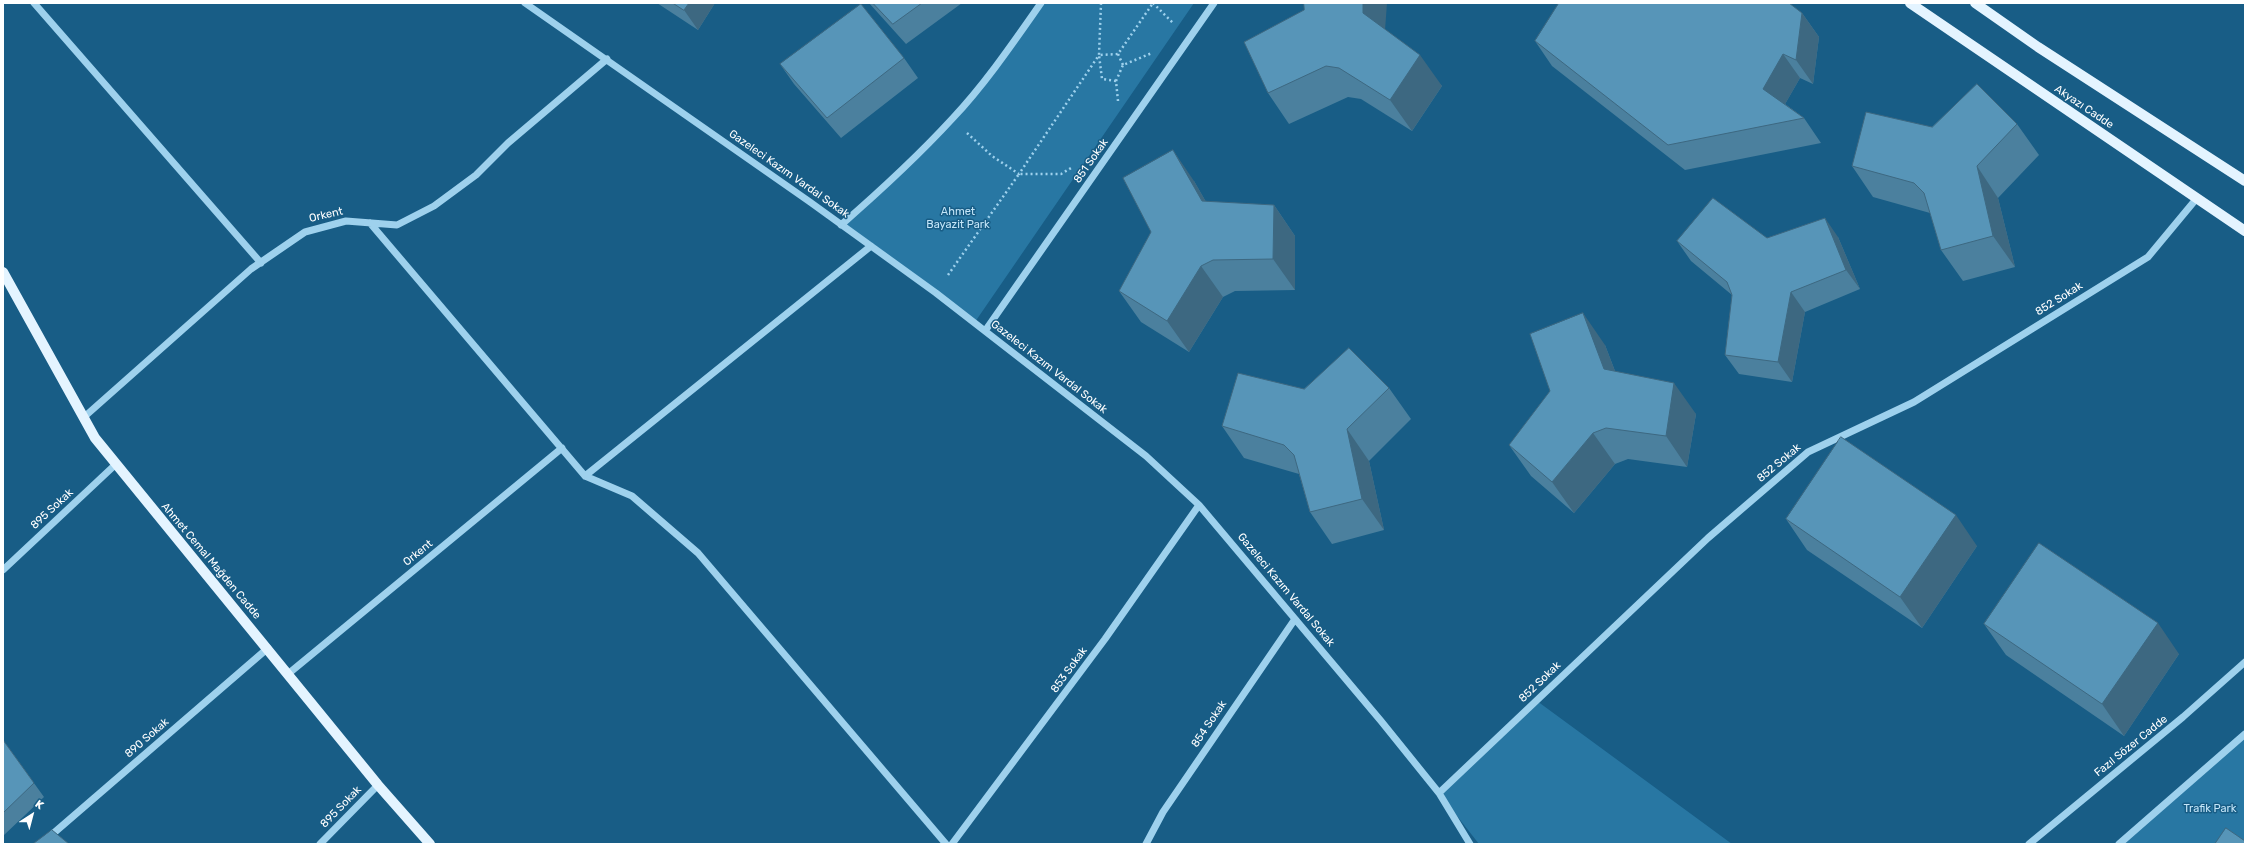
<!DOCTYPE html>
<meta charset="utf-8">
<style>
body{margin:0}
#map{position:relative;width:2248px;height:847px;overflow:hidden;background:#185d86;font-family:Rubik,sans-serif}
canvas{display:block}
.frame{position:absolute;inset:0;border:4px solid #fff;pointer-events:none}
.north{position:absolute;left:12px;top:795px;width:40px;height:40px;-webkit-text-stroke:3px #185d86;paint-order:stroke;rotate:36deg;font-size:11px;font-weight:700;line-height:16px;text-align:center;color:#fff}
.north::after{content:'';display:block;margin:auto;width:14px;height:18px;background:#fff;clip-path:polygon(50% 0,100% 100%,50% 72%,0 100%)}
</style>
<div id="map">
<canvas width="2248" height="847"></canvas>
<div class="frame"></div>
<div class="north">K</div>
</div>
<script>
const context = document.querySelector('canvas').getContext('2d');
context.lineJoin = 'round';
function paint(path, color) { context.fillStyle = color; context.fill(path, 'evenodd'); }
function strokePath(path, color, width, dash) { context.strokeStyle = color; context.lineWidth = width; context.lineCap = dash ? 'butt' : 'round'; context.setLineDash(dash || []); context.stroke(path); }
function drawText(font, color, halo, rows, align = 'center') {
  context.font = font + ' Rubik,sans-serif'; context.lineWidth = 3; context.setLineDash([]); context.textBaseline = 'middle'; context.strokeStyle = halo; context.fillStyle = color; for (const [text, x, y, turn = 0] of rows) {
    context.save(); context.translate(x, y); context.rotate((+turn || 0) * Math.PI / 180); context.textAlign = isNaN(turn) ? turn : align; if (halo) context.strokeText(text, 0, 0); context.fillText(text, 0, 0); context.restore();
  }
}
const green = new Path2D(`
 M1040,3H1194L975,322L841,225L953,118Z
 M1537,701L1732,844H1479L1439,793Z
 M2245,733V844H2119Z`);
const path = new Path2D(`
 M1153,3L1174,24
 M1118,54L1123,65
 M1116,81L1102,79L1099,55L1118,54L1153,3
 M1118,101L1116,81L1123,65L1152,53
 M967,133L992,156L1019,174L1099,55L1101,3
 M948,275L1019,174H1061L1071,168`);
const minor = new Path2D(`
 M34,3L261,263
 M525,3L810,202L936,293L1146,456L1199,505L1381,721L1439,793L1470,844
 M370,223L585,476L632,496L698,553L946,844
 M841,225C880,191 917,157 952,119C985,84 1013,43 1041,3
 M985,331L1214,3
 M83,418L251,269L305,232L346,221L397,225L434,206L476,175L508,143L607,59
 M585,476L871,246
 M3,570L116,464
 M288,674L562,448
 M1439,793L1708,538L1808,452L1914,402L2148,257L2197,198
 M41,844L268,648
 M320,844L378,785
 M952,844L1105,639L1199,505
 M1146,844L1163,812L1295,619
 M2029,844L2183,717L2245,662
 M2119,844L2245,734`);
const major = new Path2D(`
 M1910,3L2245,231
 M1975,3L2038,47L2245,181
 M3,272L95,438L378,785L430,844`);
const wall = new Path2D(`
 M657,3H715L698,30Z
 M869,3H962L906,44Z
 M1802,13L1819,37L1813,84L1800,78L1785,104L1804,118L1821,143L1685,170L1552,66L1535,41Z
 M1385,29L1442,86L1412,131L1361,99L1348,97L1289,124L1268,93Z
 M904,58L918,78L841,138L794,84L780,64Z
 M2017,124L2039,155L1998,198L2015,267L1963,281L1941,250L1930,213L1873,197L1852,166L1932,127Z
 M1194,181L1206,202L1274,205L1295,236V290L1235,291L1223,297L1189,352L1141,322L1119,291Z
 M1838,237L1860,289L1805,312L1792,382L1739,374L1725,355L1732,295L1691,261L1677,241L1767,238Z
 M1605,345L1615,371L1696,414L1687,467L1628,459L1615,464L1574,513L1531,476L1509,445Z
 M1389,388L1411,419L1369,461L1384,530L1332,544L1310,512L1299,474L1244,458L1222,426L1304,389Z
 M1786,519L1977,546L1922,628L1807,550Z
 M1984,624L2179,654L2124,736L2006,655Z
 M3,740L44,797L3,836Z`);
const shadedWall = new Path2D(`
 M689,3H715L698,30L684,10Z
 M1363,3H1387L1384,44L1363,13Z
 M1802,13L1819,37L1813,84L1796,60Z
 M1783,54L1800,78L1780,113L1763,89Z
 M1420,55L1442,86L1412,131L1390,100Z
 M1173,150L1194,181L1224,233L1202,201Z
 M1977,166L1998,198L2015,267L1993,236Z
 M1274,205L1295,236V290L1273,259Z
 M1825,218L1838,237L1860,289L1846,270Z
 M1201,266L1223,297L1189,352L1167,321Z
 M1791,292L1805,312L1792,382L1778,362Z
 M1583,313L1605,345L1626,400L1604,369Z
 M1674,383L1696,414L1687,467L1666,436Z
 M1347,429L1369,461L1384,530L1362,499Z
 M1593,433L1615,464L1574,513L1552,482Z
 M1956,515L1977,546L1922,628L1900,597Z
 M2158,623L2179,654L2124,736L2102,704Z`);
const building = new Path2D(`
 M673,3H689L684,10Z
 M873,3H922L893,24Z
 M1304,3H1363V13L1420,55L1390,100L1339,68L1326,66L1268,93L1244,42L1304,10Z
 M1559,3H1789L1802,13L1796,60L1783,54L1763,89L1804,118L1668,145L1535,41Z
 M861,4L904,58L827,118L780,64Z
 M1977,84L2017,124L1977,166L1993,236L1941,250L1924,193L1914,183L1852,166L1866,112L1932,127Z
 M1173,150L1202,201L1274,205L1273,259L1213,260L1201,266L1167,321L1119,291L1151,232L1123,178Z
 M1713,198L1767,238L1825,218L1846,270L1791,292L1778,362L1725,355L1732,295L1727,282L1677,241Z
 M1583,313L1604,369L1674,383L1666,436L1606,428L1593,433L1552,482L1509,445L1550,391L1530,334Z
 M1349,348L1389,388L1347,429L1362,499L1310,512L1294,455L1284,445L1222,426L1238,373L1304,389Z
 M1841,437L1956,515L1900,597L1786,519Z
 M2039,543L2158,623L2102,704L1984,624Z
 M3,740L34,783L3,813Z
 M2226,828L2245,841V844H2215Z
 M52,830L69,844H33Z`);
const streetNames = [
 ["Akyazı Cadde",2084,107,34],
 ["851 Sokak",1091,161,-55],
 ["Gazeleci Kazım Vardal Sokak",789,174,35],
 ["Orkent",326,215,-13],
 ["852 Sokak",2059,299,-32],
 ["Gazeleci Kazım Vardal Sokak",1049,367,38],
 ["852 Sokak",1779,463,-40],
 ["895 Sokak",52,509,-43],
 ["Orkent",418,553,-39],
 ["Ahmet Cemal Mağden Cadde",211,561,50],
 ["Gazeleci Kazım Vardal Sokak",1286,590,50],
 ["853 Sokak",1069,670,-54],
 ["852 Sokak",1540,682,-44],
 ["854 Sokak",1209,724,-56],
 ["890 Sokak",147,738,-41],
 ["Fazıl Sözer Cadde",2131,746,-39],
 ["895 Sokak",341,807,-46]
];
const parkNames = [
 ["Ahmet",958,212],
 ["Bayazit Park",958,225],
 ["Trafik Park",2210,809]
];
paint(green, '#2877a3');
strokePath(path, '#9ed1ed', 2.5, [2, 3]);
strokePath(minor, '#9ed1ed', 7);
strokePath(major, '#e4f4ff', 10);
paint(wall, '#4b809e');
paint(shadedWall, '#3d6881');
paint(building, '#5795b8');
strokePath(building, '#3d6881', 1);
drawText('11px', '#fff', '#185d86', streetNames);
drawText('11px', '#c4e6f9', '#185d86', parkNames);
</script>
